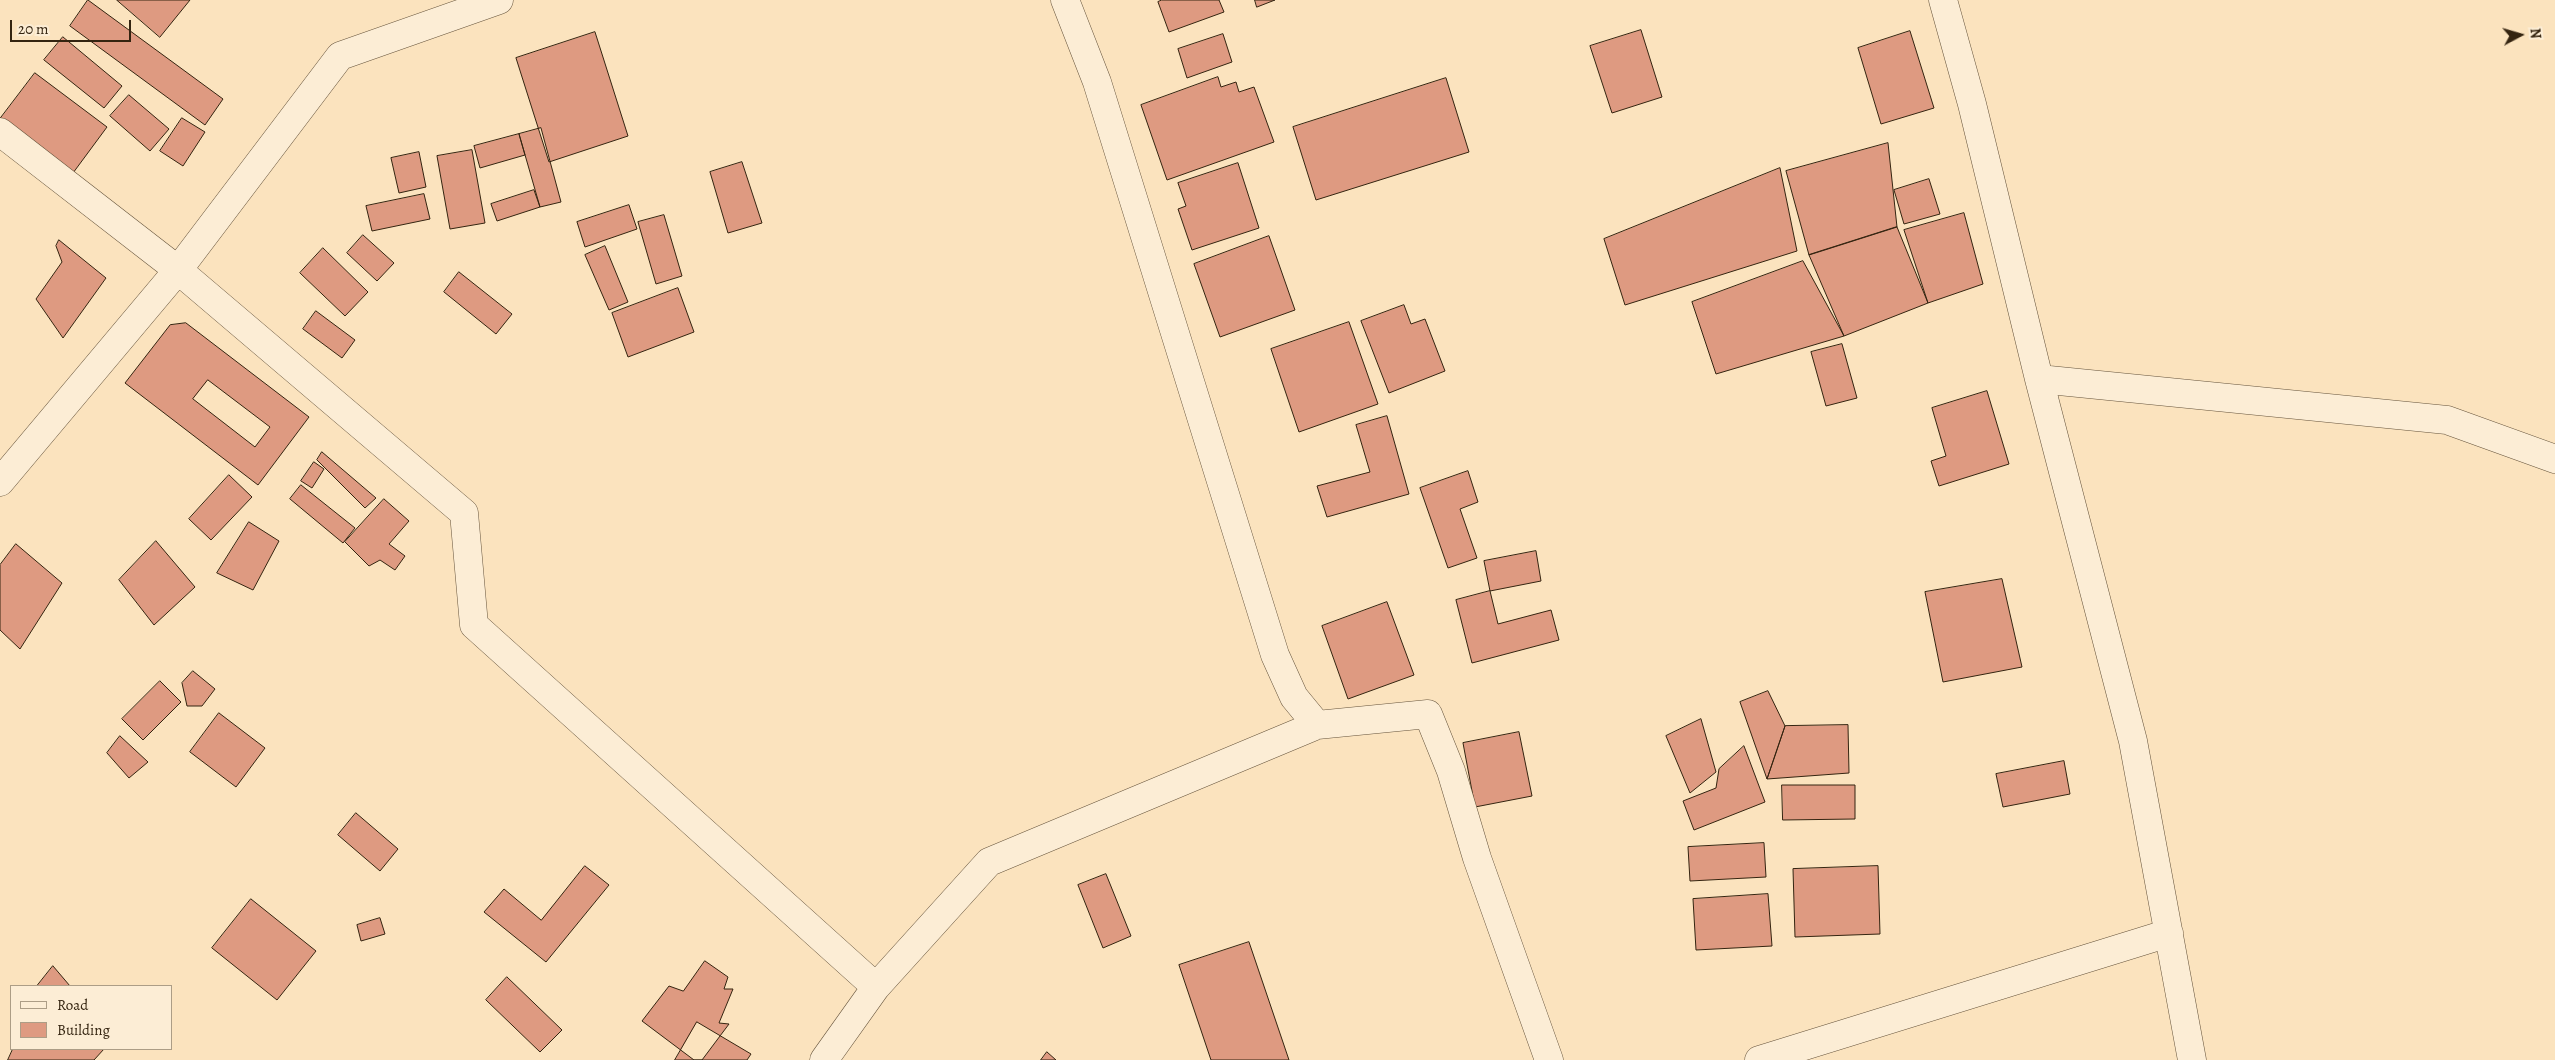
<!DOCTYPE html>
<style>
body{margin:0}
#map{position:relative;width:2555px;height:1060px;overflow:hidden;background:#fbe3be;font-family:Alegreya,serif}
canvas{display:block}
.legend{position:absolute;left:10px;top:985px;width:162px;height:65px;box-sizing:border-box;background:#fcedd5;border:1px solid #ac9d86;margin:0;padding:6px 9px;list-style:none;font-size:15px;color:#342410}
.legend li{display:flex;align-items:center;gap:10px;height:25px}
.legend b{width:25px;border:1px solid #ac9d86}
.north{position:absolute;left:2495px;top:10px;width:50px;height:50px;-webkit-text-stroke:4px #fcedd5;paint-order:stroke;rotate:84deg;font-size:14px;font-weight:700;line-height:20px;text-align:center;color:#342410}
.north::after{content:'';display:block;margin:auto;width:18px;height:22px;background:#342410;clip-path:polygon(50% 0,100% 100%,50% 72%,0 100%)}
.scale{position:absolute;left:10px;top:20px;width:121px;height:22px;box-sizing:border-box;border:2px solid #342410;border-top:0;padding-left:6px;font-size:15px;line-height:18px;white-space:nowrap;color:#342410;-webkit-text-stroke:4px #fcedd5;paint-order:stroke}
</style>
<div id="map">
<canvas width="2555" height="1060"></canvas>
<ul class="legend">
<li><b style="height:6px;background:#fcedd5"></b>Road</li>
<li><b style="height:14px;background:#de9a81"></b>Building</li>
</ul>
<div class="north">N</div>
<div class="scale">20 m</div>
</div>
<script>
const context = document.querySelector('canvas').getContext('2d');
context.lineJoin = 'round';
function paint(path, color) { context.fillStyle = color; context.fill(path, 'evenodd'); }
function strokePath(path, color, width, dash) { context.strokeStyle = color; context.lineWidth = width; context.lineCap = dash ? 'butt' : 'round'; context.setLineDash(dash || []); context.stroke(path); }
const building = new Path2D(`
 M88,0L223,99L205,125L70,26Z
 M117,0H190L160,37Z
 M1162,0H1219L1224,12L1169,32L1158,2Z
 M1255,0H1275L1257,7Z
 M1641,30L1662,97L1612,113L1590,46Z
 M1910,31L1934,108L1881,124L1858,48Z
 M595,32L628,136L549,162L516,58Z
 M1223,34L1232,62L1187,78L1178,49Z
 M63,37L122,86L104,108L44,60Z
 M35,73L107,127L73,173L0,119Z
 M1218,77L1221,87L1236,82L1239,92L1254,87L1274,142L1167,180L1141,105Z
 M1446,78L1469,152L1316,200L1293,127Z
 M129,95L169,129L150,151L110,116Z
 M182,118L205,132L183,166L160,151Z
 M541,128L561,202L540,207L519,134Z
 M519,134L525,155L480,168L474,146Z
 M1888,143L1897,227L1809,255L1786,171Z
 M472,150L485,223L450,229L437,156Z
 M419,152L426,187L399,193L391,158Z
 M742,162L762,223L728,233L710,172Z
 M1238,163L1259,228L1192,250L1178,209L1186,206L1178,183Z
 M1780,168L1797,251L1625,305L1604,239Z
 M1929,179L1940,214L1904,224L1894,190Z
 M534,190L540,207L497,221L491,204Z
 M424,194L430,219L372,231L366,206Z
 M629,205L637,229L585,247L577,222Z
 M1964,213L1983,284L1928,303L1904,230Z
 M664,215L682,276L656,284L638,222Z
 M1897,227L1928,303L1844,336L1809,255Z
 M363,235L394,263L377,281L347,253Z
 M1269,236L1295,310L1220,337L1194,264Z
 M59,240L106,278L63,338L36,299L62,262L56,246Z
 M605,246L628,302L609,310L585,255Z
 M323,248L368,292L345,316L300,273Z
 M1803,261L1844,336L1716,374L1692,302Z
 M459,272L512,314L496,334L444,292Z
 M678,288L694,332L628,357L612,313Z
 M1404,305L1411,324L1425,319L1445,371L1389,393L1361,321Z
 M316,311L355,340L342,358L303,329Z
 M1349,322L1378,404L1299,432L1271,349Z
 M186,323L309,417L258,485L125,383L170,325ZM208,380L270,427L255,447L193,399Z
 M1842,344L1857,398L1826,406L1811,352Z
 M1987,391L2009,464L1939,486L1931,461L1946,456L1932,408Z
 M1387,416L1409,494L1327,517L1317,486L1370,472L1356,425Z
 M322,452L376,498L365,508L317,460Z
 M314,462L324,469L312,488L301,481Z
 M1468,471L1478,502L1460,509L1477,558L1448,568L1420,488Z
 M229,475L252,497L211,540L189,519Z
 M301,485L355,528L343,543L290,499Z
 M384,499L409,521L389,544L405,556L395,570L380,560L369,566L345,542Z
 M249,522L279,541L253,590L217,573Z
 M156,541L195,587L154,625L119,580Z
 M16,544L62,583L20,649L0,630V565Z
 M1536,551L1541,581L1490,591L1484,561Z
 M2002,579L2022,667L1943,682L1925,592Z
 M1490,591L1498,624L1551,610L1559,640L1472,663L1456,600Z
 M1387,602L1414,675L1348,699L1322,626Z
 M193,671L215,689L202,706H187L182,683Z
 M160,681L181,702L143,740L122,719Z
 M1768,691L1785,726L1767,779L1740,702Z
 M219,713L265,748L236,787L190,752Z
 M1701,719L1716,772L1690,793L1666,736Z
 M1848,725L1849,773L1767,779L1785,726Z
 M1519,732L1532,796L1475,807L1463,743Z
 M120,736L148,762L129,778L107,753Z
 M1744,746L1765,802L1694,830L1683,801L1716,788L1719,769Z
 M2064,761L2070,794L2003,807L1996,774Z
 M1782,785H1855V819L1783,820Z
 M356,813L398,849L380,871L338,835Z
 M1764,843L1766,877L1690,881L1688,847Z
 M585,866L609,885L546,962L484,912L504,889L541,920Z
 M1878,866L1880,934L1795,937L1793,869Z
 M1106,874L1131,936L1103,948L1078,885Z
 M1768,894L1772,946L1696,950L1693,899Z
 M251,899L316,951L277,1000L212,948Z
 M380,918L385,934L361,941L357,925Z
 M1249,942L1289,1060H1211L1179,965Z
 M705,961L728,977L724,989H733L719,1023L729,1024L702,1060H694L642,1021L669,986L683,991Z
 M53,966L70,986H37Z
 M507,977L562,1030L540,1052L486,1000Z
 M697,1022L751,1054L747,1060H675Z
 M13,1049H104L94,1060H8Z
 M1047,1052L1056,1060H1041Z`);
const minor = new Path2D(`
 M1065,0L1097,82L1275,655L1294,697L1317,725L1428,714L1451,771L1477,858L1549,1060
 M1943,0L1972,104L2039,379L2133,741L2192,1060
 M0,132L178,270L464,513L474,625L876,987
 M2039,379L2447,420L2555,459
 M0,482L178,270L340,56L499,0
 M824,1060L876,987L989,862L1317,725
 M1759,1060L2169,933`);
paint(building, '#de9a81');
strokePath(building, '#342410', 1);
strokePath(minor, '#66543c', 29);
strokePath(minor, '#fcedd5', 28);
</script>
